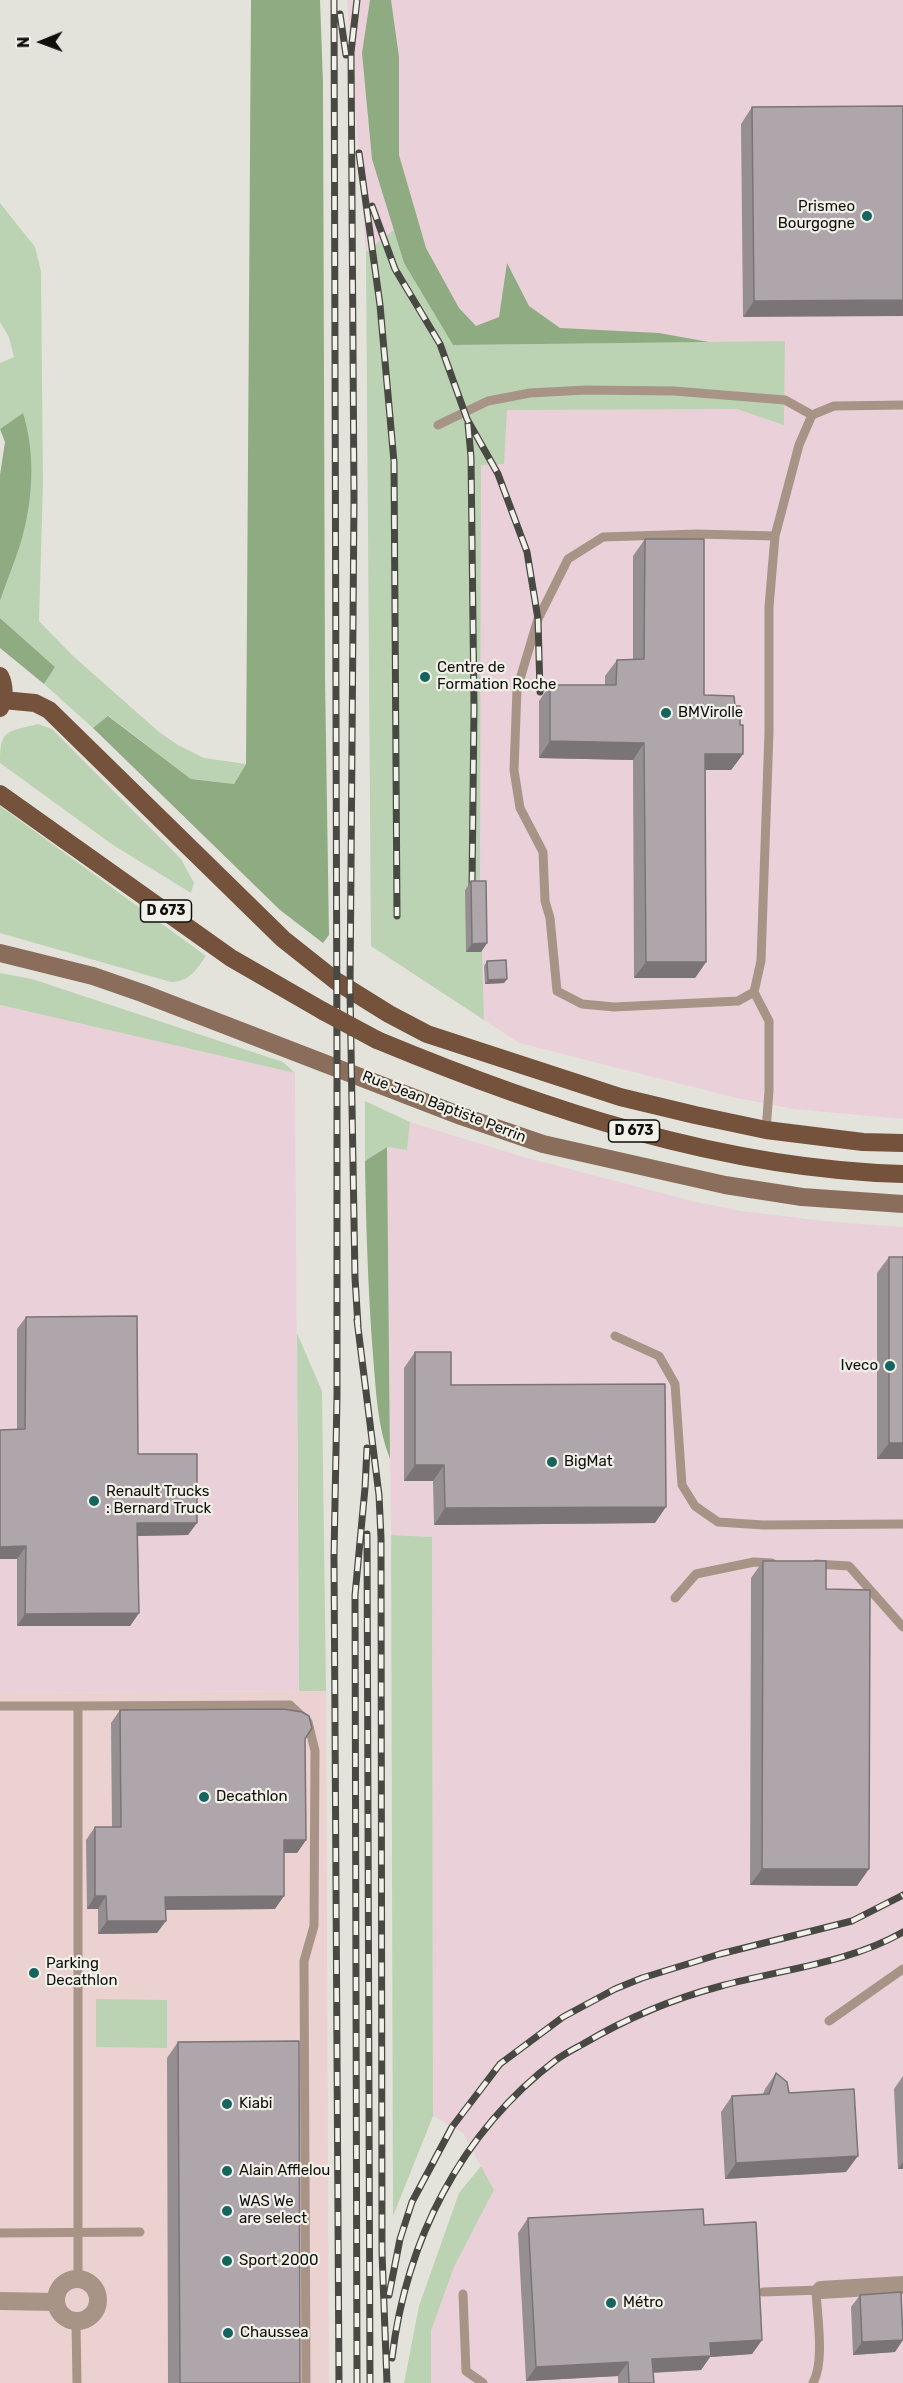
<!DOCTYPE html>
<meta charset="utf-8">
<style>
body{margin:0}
#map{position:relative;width:903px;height:2383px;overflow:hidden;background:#e4e3db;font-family:Rubik,sans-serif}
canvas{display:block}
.north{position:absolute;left:12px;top:12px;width:60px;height:60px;-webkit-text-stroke:4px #f1f0e9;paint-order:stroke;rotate:269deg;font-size:16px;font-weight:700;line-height:24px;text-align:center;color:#0f0f0c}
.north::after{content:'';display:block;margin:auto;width:21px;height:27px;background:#0f0f0c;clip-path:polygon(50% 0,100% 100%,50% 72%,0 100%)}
</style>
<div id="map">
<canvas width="903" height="2383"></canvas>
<div class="north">N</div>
</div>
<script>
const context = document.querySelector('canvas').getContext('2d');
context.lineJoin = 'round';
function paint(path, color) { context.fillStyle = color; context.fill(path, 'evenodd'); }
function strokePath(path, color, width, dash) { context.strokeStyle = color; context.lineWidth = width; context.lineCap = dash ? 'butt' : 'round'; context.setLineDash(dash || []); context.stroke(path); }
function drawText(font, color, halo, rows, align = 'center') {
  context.font = font + ' Rubik,sans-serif'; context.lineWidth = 4.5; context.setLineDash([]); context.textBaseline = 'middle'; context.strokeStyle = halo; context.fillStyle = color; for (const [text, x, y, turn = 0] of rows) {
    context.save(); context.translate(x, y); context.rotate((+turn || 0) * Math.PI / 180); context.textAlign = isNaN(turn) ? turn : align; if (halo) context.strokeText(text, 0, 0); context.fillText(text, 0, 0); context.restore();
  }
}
const commercial = new Path2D(`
 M326,1691L329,2383H0V1693Z`);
const industrial = new Path2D(`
 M347,0H903V1119L793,1109L732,1097L519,1043L371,946L366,252Z
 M0,1005L295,1073L299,1691L0,1693Z
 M410,1122L520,1156L692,1201L742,1211L823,1221L903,1227V2383H431V2331L454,2267L494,2190L463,2133L433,2116L432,1537L391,1535L387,1147L407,1149Z`);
const green = new Path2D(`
 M0,203L35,247L41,271L43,483L39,621L72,655L159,732L178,745L204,758L246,764L234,784L191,779L109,716L93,728L44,684L55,667L0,618V601L3,590L23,413L0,429V363L14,357L9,337L0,322Z
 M394,230L404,263L453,345L785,341L784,425L737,409L507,410L504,464L481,465L480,890L484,1020L371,946L366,252Z
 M38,724L52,729L181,859L194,883L191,893L113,845L0,763C0,729 6,732 38,724Z
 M0,806L206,956C196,970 189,982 171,982L0,933Z
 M0,973L32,979L283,1062L295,1073L0,1005Z
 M365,1101L410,1122L407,1150L387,1147L365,1161Z
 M297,1333L322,1391L326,1691H299Z
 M391,1535L432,1537L433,2116L393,2216Z
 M96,1999L167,2000V2048L96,2047Z
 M481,2166L494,2190L454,2267L431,2331V2383H404L419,2306L459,2193Z`);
const forest = new Path2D(`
 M251,0H320L323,83L325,677L329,935L323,943L280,910L93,728L108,716L191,779L234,784L246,764Z
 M370,0H391L399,57V155L426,248L459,308L476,326L499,317L507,263L529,306L560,328L659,333L709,342L453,345L404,263L372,159L362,53Z
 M23,413C36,455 33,503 20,545C14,564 6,582 0,601V475L5,442L0,429Z
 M0,618L55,667L44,684L0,648Z
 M387,1147L390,1459C377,1426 376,1390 373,1355C368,1290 366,1226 365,1161Z`);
const lane = new Path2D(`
 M438,425L488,401L530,393L586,390L674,391L785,400L812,415
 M775,536L697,534L603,537L568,559L538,619L517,689L514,770L520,808L543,852L545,901L550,918L557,991L582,1004L614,1007L738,1001L754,992L761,961L769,732V607L775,536L799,445L812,415L834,406L903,405
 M754,992L769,1021V1091L766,1130
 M615,1336L659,1356L675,1384L682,1485L695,1506L718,1522L763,1525L903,1524
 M816,1564L849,1566L903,1627
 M675,1598L696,1574L754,1562L772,1563
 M0,1706H78V2279
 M78,1706L290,1705L308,1722L315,1751L314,1926L304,1961L306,2383
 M829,2021L903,1969
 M0,2233L140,2232
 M763,2292L820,2290
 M463,2294L466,2371L483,2383
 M76,2322L77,2383
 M813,2383C825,2361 817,2316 816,2290`);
const street = new Path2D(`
 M56 2300a21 21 0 1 1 42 0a21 21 0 1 1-42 0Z
 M821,2290L903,2285
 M0,2301L56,2302`);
const secondary = new Path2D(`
 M0,953L93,976L142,993L461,1116L543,1144L725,1185L802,1197L903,1204`);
const primary = new Path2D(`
 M0,676C5,686 4,698 0,708
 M3,700L35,703L49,710L283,939L336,981L389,1014L427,1034L620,1097L695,1115L766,1130L863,1142L903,1143
 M0,794L231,958L323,1011
 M377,1040C543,1109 721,1169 903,1174`);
const rail = new Path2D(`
 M334,0L337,1067V1396L334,1557L339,2383
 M357,0L351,52L354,499L350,990L355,1278L358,1326
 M340,14L346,55
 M359,153L380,305L394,462L397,916
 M372,206L395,269L440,344L467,419L498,474L527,552L538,619L540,692
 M468,424L471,457L474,707L472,886
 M357,1320L379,1495L381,1538L382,2253L387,2383
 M367,1534L370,2383
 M389,2295L400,2239L412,2202L452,2127L500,2064L563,2017L615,1989L642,1978L720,1954L852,1921L903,1895
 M392,2358C406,2241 460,2133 556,2060C564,2054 574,2049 583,2044C627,2018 672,1999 721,1986C782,1969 847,1964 903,1932
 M357,2383L355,1595L365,1488L367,1448`);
const primaryBridge = new Path2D(`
 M323,1011L377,1040`);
const wall = new Path2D(`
 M903,106L743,317L741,124L752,107Z
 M645,539L704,695L735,706L740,725L743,754L731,770H705L706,962L695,978H634L633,760L539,758V701L550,685H605V676L617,660L633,659V556Z
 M471,881L487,943L481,952H466L465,890Z
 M487,961L507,979L504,983L485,984L484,966Z
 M889,1257H903V1459H877V1273Z
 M26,1317L138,1454L188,1535L138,1536L139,1613L130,1626H17V1329Z
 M415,1352L451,1385L655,1523L434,1525L433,1481H404V1368Z
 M763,1561L826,1589L857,1886L750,1885L751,1578Z
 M120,1710L305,1739L306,1840L297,1853H284L275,1909L165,1910L157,1933L98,1934V1909H87L86,1840L95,1827H112L111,1723Z
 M178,2042L300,2383H168L167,2058Z
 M776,2073L789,2093L846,2172L725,2179L721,2112L732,2096L763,2094L765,2089Z
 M903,2076V2169H898L894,2089Z
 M528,2218L704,2225L762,2340L752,2354L710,2357L701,2370L653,2373L654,2383H618V2376L526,2381L518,2233Z
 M860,2295L895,2352L853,2355L851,2307Z`);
const shadedWall = new Path2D(`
 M903,300V316L743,317L754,301Z
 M550,741L644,743L633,760L539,758Z
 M705,754H743L731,770H693Z
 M487,943L481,952H466L472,944Z
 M646,962H706L695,978H634Z
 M507,979L504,983L485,984L488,980Z
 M889,1443H903V1459H877Z
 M415,1465H444L433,1481H404Z
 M666,1507L655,1523L434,1525L445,1508Z
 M137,1523H197L188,1535L129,1536Z
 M26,1546L17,1559H0V1547Z
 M139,1613L130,1626H17L25,1614Z
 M284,1840H306L297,1853H275Z
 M762,1869H869L857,1886L750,1885Z
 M95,1896H106L98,1909H87Z
 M284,1896L275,1909L156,1910L165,1897Z
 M107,1921H166L157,1933L98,1934Z
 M858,2156L846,2172L725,2179L736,2163Z
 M903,2162V2169H898Z
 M762,2340L752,2354L710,2357L701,2370L642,2373L652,2359L710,2343Z
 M903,2340L895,2352L853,2355L862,2342Z
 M628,2362L618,2376L526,2381L536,2367Z`);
const building = new Path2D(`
 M903,106V300L754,301L752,107Z
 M645,539H704V695L734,696L735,706H740V725H743V754H705L706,962H646L644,743L550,741V685H616L617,660L644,659Z
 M471,881H486L487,943L472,944Z
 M506,960L507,979L488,980L487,961Z
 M889,1257H903V1443H889Z
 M137,1316L138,1454H197V1523H137L139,1613L25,1614L26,1546L0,1547V1430L25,1429L26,1317Z
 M415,1352H451V1385L665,1384L666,1507L445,1508L444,1465H415Z
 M763,1561H826V1589L870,1590L869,1869H762Z
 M283,1709L302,1712L309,1716L312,1728L305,1739L306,1840H284V1896L165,1897L166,1921H107L106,1896H95V1827H121L120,1710Z
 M299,2041L300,2383H180L178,2042Z
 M776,2073L787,2082L789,2093L854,2089L858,2156L736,2163L732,2096L769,2094Z
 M703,2209L704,2225L756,2222L762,2340L710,2343L711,2356L652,2359L654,2383H629L628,2362L536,2367L528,2218Z
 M901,2292L903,2340L862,2342L860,2295Z`);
const markers = [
 [867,216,6,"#166460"],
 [425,677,6,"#166460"],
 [666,713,6,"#166460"],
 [890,1366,6,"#166460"],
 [552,1462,6,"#166460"],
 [94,1501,6,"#166460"],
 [204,1797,6,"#166460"],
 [34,1973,6,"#166460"],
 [227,2104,6,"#166460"],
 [227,2171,6,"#166460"],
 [227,2211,6,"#166460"],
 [227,2261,6,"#166460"],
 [611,2303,6,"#166460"],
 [228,2333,6,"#166460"]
];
const shields = [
 [166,911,51],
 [634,1131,51]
];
const shieldNames = [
 ["D 673",166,911],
 ["D 673",634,1131]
];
const poiNames = [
 ["Prismeo",855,207,"right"],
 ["Bourgogne",855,224,"right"],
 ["Centre de",437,668],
 ["Formation Roche",437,685],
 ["BMVirolle",678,713],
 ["Iveco",878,1366,"right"],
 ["BigMat",564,1462],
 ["Renault Trucks",106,1492],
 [": Bernard Truck",106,1509],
 ["Decathlon",216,1797],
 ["Parking",46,1964],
 ["Decathlon",46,1981],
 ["Kiabi",239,2104],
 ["Alain Afflelou",239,2171],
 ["WAS We",239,2202],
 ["are select",239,2219],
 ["Sport 2000",239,2261],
 ["Métro",623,2303],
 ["Chaussea",240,2333]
];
const streetNames = [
 ["Rue Jean Baptiste Perrin",444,1107,21]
];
paint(commercial, '#ecd1d1');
paint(industrial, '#ead1d9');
paint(green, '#bcd3b3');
paint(forest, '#8eab82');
strokePath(lane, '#a89487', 9);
strokePath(street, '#a89487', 18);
strokePath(secondary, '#8a6e5b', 18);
strokePath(primary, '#74523c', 18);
strokePath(rail, '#494944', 7);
strokePath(rail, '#f1f0e9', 4.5, [14]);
strokePath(primaryBridge, '#74523c', 18);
paint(wall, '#968f92');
paint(shadedWall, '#7a7477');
paint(building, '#aea6aa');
strokePath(building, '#7a7477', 1.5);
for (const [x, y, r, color] of markers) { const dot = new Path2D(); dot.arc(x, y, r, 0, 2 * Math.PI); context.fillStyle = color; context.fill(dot); strokePath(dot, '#f1f0e9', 2); }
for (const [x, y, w] of shields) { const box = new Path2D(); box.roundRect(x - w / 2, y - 11, w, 22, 4.5); context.fillStyle = '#f1f0e9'; context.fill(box); strokePath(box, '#0f0f0c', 1.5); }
drawText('bold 14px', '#0f0f0c', null, shieldNames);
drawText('15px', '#0f0f0c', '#f1f0e9', poiNames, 'left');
drawText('15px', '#0f0f0c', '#f1f0e9', streetNames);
</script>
